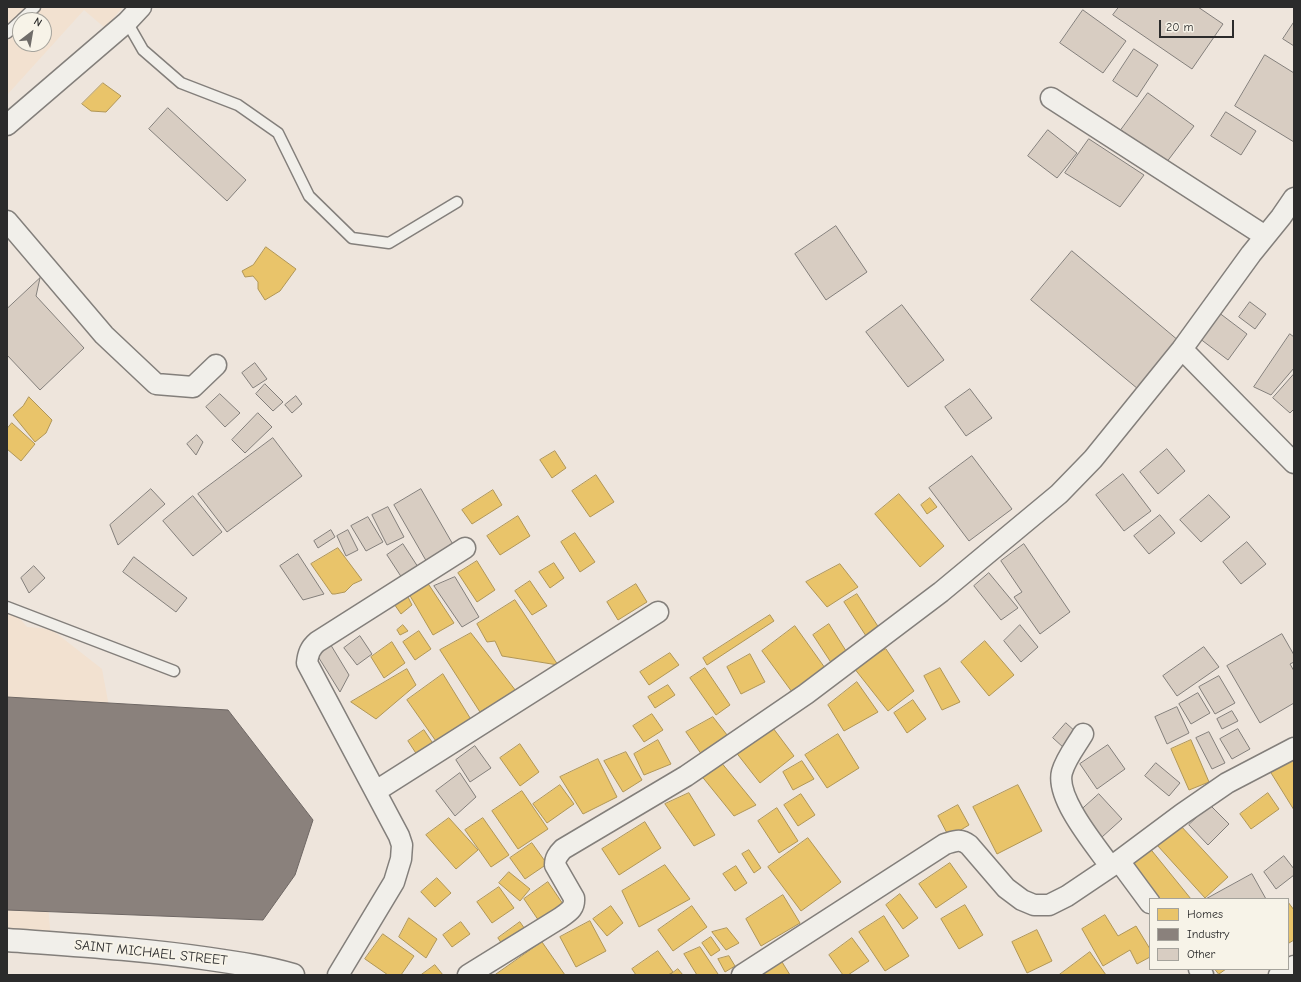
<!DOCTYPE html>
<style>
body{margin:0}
#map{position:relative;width:1301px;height:982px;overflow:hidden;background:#eee5dc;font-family:"Comic Neue",sans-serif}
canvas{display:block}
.frame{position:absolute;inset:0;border:8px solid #2b2b2b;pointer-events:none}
.legend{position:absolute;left:1149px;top:898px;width:140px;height:72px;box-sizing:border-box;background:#f7f3e8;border:1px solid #a5a39c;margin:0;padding:5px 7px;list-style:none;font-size:12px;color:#2b2b2b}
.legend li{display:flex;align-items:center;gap:8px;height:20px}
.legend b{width:20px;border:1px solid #a5a39c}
.north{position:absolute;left:12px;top:12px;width:40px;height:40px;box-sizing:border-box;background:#f7f3e8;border:1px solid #a5a39c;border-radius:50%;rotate:31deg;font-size:11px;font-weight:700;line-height:16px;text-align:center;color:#2b2b2b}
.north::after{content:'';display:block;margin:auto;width:14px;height:18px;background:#6f6c69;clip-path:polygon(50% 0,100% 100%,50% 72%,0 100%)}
.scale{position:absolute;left:1159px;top:20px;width:75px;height:18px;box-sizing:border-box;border:2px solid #2b2b2b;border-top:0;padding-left:5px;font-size:12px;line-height:14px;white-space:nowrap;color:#2b2b2b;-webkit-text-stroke:3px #f7f3e8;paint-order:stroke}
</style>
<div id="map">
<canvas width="1301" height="982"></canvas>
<div class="frame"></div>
<ul class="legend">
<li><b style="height:11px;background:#e9c46a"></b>Homes</li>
<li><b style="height:11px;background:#8a817c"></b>Industry</li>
<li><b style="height:11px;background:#d8cdc2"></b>Other</li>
</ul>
<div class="north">N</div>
<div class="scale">20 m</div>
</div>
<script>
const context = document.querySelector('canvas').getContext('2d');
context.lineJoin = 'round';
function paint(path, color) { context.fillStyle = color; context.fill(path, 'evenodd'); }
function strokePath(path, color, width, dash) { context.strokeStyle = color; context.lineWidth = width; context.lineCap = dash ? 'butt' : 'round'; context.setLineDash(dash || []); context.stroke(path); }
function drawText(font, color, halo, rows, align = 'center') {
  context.font = font + ' "Comic Neue",sans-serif'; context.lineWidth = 4; context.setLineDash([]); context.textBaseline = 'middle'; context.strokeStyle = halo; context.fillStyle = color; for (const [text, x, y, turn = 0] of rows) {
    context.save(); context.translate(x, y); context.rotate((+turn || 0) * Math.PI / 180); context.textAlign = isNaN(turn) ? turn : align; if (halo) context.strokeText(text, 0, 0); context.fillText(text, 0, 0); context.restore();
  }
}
const built = new Path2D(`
 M7,7H123L105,28L84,10L7,95ZM20,20H44V44H20Z
 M7,603L27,627L51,629L102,669L111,717L46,878L51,941L7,940Z`);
const homes = new Path2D(`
 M103,83L121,96L106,112L91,111L82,104Z
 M266,247L296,269L280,291L265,300L258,289V282L253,276L245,277L242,271L253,265Z
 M29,397L52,420L46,433L35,442L13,415L23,406Z
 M12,423L35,444L21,461L7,449V429Z
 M555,451L566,468L552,478L540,460Z
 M596,475L614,502L590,517L572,491Z
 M493,490L502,505L472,524L462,510Z
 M899,494L944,546L920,567L875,514Z
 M930,498L937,507L927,514L921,505Z
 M518,516L530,536L500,555L487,536Z
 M575,533L595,562L580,572L561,542Z
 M338,548L362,580L353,584L345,592L335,594H332L311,564Z
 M477,561L495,590L477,602L458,573Z
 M554,563L564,578L550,588L539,572Z
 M840,564L858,587L827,607L806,582Z
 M530,581L547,606L532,615L515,591Z
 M427,582L454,623L433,635L409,594Z
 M636,584L647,602L618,620L607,602Z
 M857,594L881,631L868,639L844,602Z
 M407,595L412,605L401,614L390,598Z
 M515,600L558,665L502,656L495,641L487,642L477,624Z
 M770,615L774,621L707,665L703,658Z
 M829,624L848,654L832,664L813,635Z
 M403,625L408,631L400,635L397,630Z
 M795,626L825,668L792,692L762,651Z
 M419,631L431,649L415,660L403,642Z
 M471,633L516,691L480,712L440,650Z
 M985,641L1014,675L989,696L961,662Z
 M392,642L405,663L384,678L371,657Z
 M886,649L914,691L888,711L854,668Z
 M670,653L679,665L649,685L640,672Z
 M750,654L765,682L741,694L727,667Z
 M705,668L730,705L716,715L690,678Z
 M940,668L960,702L942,710L924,676Z
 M407,669L416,685L376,719L351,702Z
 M443,674L475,726L438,744L407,700Z
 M857,682L878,712L844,731L828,705Z
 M668,685L675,695L655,708L648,697Z
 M913,700L926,719L907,733L894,713Z
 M652,714L663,730L644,742L633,726Z
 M713,717L731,740L704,758L686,732Z
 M770,724L794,756L760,783L735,751Z
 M424,730L438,751L421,761L408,741Z
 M838,734L859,768L827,788L805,755Z
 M658,740L671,764L644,775L634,754Z
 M1191,740L1209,782L1189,790L1171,749Z
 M520,744L539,772L520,786L500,758Z
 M626,752L642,780L623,792L604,761Z
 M1294,753V810L1268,768Z
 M598,759L617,797L583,814L560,777Z
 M720,761L756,805L734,816L700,774Z
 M802,761L814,779L793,790L783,772Z
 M560,785L574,804L547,823L533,804Z
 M1018,785L1042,831L997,854L973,807Z
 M522,791L548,829L518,849L492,811Z
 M689,793L715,835L694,846L665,804Z
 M1268,793L1279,809L1251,829L1240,814Z
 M801,794L815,815L798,826L784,805Z
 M958,805L969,825L949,837L938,816Z
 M777,808L798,841L779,853L758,821Z
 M449,818L478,850L456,869L426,835Z
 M483,818L509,855L491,867L465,830Z
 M645,822L661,848L619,875L602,849Z
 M1180,825L1228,877L1205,898L1157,845Z
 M808,838L841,882L801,911L768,867Z
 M532,843L547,864L525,879L510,858Z
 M1148,846L1191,899H1158L1129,862Z
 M749,850L761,868L754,873L742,854Z
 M950,863L967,887L936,908L919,884Z
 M665,865L690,899L639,927L622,891Z
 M736,866L747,883L735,891L723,874Z
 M509,872L530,889L520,901L499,883Z
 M437,878L451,893L435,907L421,892Z
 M548,882L565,907L541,924L524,899Z
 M499,887L514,908L492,923L477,902Z
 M900,894L918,918L903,929L886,905Z
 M783,895L800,923L761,946L746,919Z
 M1288,902L1294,910V940L1289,943Z
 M965,905L983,935L959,949L941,919Z
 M611,906L623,923L607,936L593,919Z
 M692,906L707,927L673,951L658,930Z
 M1105,915L1118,936L1136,926L1150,949V957L1137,964L1130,950L1103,966L1082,929Z
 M884,916L909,956L885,971L859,932Z
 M409,918L437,939L426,958L399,937Z
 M590,921L606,951L576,967L560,937Z
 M461,922L470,934L452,947L443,935Z
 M520,922L527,932L504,947L498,938Z
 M727,928L739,943L726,950L712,932Z
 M1037,930L1052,961L1027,973L1012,942Z
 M383,934L414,956L401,975H388L365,959Z
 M711,937L720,950L711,956L702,943Z
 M852,938L869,961L848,975H843L829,955Z
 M542,942L565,975H495Z
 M700,947L718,974V975H697L684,954Z
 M658,951L673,972L668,975H636L632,969Z
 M1090,952L1106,975H1059Z
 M729,956L735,966L725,972L718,959Z
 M779,957L790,975H754Z
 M435,965L443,975H421Z
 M678,969L683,975H670Z
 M1215,969H1226L1219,974Z`);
const industry = new Path2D(`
 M7,697L228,710L313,820L295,875L263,920L7,910Z`);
const building = new Path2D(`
 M1119,7H1198L1223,24L1192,69L1113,15Z
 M1083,10L1126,41L1103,73L1060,43Z
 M1294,22V46L1283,39Z
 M1134,49L1158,65L1137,97L1113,81Z
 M1265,55L1294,73V142L1235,106Z
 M1148,93L1194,126L1166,163L1121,130Z
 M168,108L246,180L227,201L149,129Z
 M1226,112L1256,131L1241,155L1211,136Z
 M1048,130L1077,153L1057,178L1028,156Z
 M1089,139L1144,175L1120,207L1065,173Z
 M836,226L867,272L826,300L795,254Z
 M1072,251L1179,341L1138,389L1031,300Z
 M40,278L36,296L84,348L40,390L7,355V309Z
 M1250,302L1266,314L1255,329L1239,317Z
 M902,305L944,360L908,387L866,332Z
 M1218,312L1247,334L1228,360L1199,338Z
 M1290,334L1294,337V368L1271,395L1254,387Z
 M255,363L267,379L253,388L242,373Z
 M1294,374V409L1290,413L1273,398Z
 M265,384L283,402L273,411L256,394Z
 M970,389L992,418L966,436L945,407Z
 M220,394L240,413L225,427L206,407Z
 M296,396L302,404L292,413L285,405Z
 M258,413L272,427L245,453L232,440Z
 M197,435L203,442L196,455L187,444Z
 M273,438L302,476L227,532L198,494Z
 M1167,449L1185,471L1158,494L1140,472Z
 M972,456L1012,509L969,541L929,488Z
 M1123,474L1151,511L1124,531L1096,495Z
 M151,489L165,504L118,545L110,525Z
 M421,489L455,548L428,564L394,505Z
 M1209,495L1230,517L1201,542L1180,520Z
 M193,496L222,532L193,556L163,521Z
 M388,507L404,537L387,545L372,515Z
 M1160,515L1175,533L1149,554L1134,536Z
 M368,517L383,542L366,551L351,526Z
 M331,530L335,537L318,548L314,541Z
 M348,530L358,550L346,556L337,536Z
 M1247,542L1266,564L1241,584L1223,562Z
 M403,544L418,567L402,578L387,555Z
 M1024,544L1070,612L1040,634L1014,597L1022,592L1001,561Z
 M298,554L324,594L303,600L280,566Z
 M134,557L187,598L176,612L123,572Z
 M34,566L45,578L29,593L21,578Z
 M989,573L1018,608L1001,620L974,586Z
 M455,577L479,617L462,627L434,586Z
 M1020,625L1038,647L1021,662L1004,641Z
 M1282,634L1294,655V662L1290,664L1294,671V703L1260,723L1227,666Z
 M360,636L372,654L357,665L344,648Z
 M329,642L349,675L340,692L314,650Z
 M1204,647L1219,667L1177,696L1163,676Z
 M1219,676L1235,703L1215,714L1199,687Z
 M1198,693L1210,713L1191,724L1179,704Z
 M1177,707L1189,733L1167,744L1155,717Z
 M1232,711L1238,721L1222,729L1217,719Z
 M1066,723L1077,733L1064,748L1053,738Z
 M1238,729L1250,749L1232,759L1220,739Z
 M1209,732L1225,763L1212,769L1196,738Z
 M1108,745L1125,769L1097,789L1080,764Z
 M475,746L491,768L470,782L456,760Z
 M1156,763L1180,783L1169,796L1145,776Z
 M460,773L476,797L455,816L436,791Z
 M1099,794L1122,819L1102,837L1079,812Z
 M1210,805L1229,824L1208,845L1189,825Z
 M1284,856L1294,869V875L1276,889L1264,872Z
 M1252,874L1266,899H1206Z`);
const service = new Path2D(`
 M21,20L35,7
 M127,22L143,50L181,83L238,105L278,133L309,196L352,238L389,243L457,202
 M7,33L20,21
 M7,607L174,671`);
const minor = new Path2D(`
 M1051,98L1265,236
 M7,125L127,22L141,7
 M7,221L104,335L156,384L193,387L216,365
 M1182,349L1294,463
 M1083,734C1076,746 1066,758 1062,772C1055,798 1096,846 1110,866
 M376,791L658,612
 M1119,861L1150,903
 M1199,969L1203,975
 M338,975L394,882L401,859L402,845L399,836L307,663C308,654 310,648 317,642L465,548
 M468,975L560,918C568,912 575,909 574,898L555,865C555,858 558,854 563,849L686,776L806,694L941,592L1059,494L1093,459L1182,349L1251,254L1281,217L1294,198
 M742,975L945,844C955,841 960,838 969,845L1006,888L1022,900L1034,905H1049L1067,896L1119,861L1182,814L1227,783L1294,748
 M1279,975L1294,966`);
const tertiary = new Path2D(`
 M7,940C75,945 142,949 210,959C238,963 266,967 293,975`);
const streetNames = [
 ["SAINT MICHAEL STREET",151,953,6]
];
paint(built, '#f2e1d0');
paint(homes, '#e9c46a');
strokePath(homes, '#b09657', 1);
paint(industry, '#8a817c');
strokePath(industry, '#6e6764', 1);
paint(building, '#d8cdc2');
strokePath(building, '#837f7b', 1);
strokePath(service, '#837f7b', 13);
strokePath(minor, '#837f7b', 23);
strokePath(tertiary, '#837f7b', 25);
strokePath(service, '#f1efea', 10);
strokePath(minor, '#f1efea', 20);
strokePath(tertiary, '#f1efea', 22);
drawText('14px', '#2b2b2b', '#f7f3e8', streetNames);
</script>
